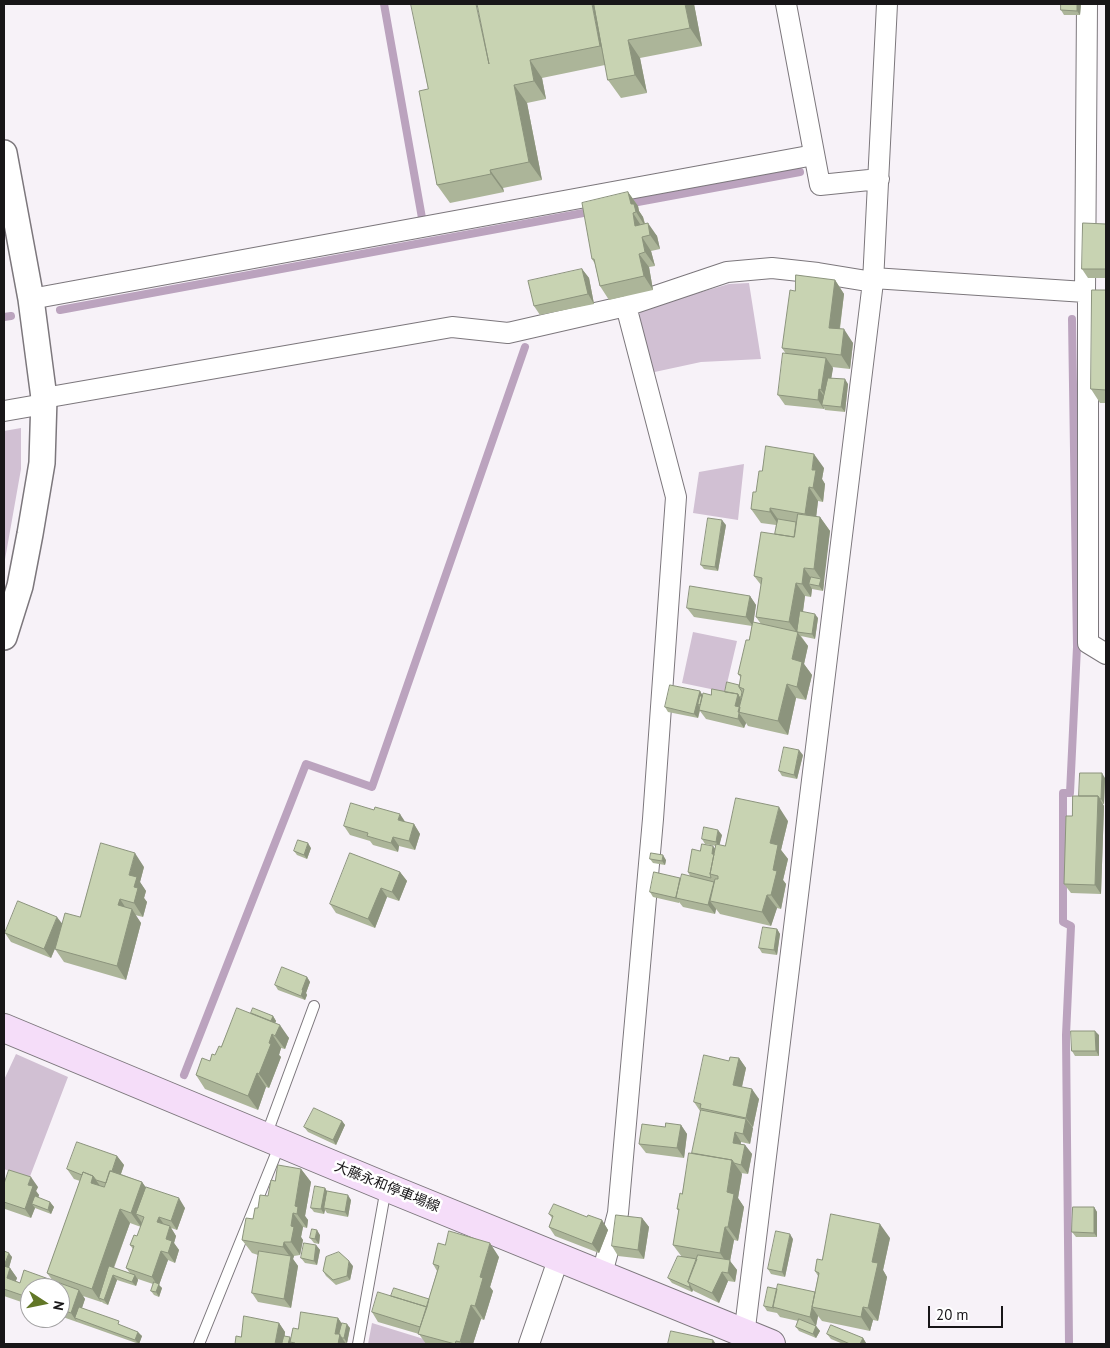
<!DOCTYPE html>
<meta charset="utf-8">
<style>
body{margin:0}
#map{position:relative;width:1110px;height:1348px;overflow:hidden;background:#f7f2f8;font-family:"PT Sans",sans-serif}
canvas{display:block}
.frame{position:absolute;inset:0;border:5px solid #181618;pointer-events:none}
.north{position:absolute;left:20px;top:1278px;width:50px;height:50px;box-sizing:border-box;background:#fff;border:1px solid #a3a2a3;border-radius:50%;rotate:101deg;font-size:14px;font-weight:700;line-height:20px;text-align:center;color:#181618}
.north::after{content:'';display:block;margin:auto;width:18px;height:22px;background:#627727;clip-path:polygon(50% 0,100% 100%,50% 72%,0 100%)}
.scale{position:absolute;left:928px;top:1306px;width:75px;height:22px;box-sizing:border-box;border:2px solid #181618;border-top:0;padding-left:6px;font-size:15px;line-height:18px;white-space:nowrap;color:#181618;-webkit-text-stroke:4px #fff;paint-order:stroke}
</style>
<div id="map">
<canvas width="1110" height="1348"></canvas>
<div class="frame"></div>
<div class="north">N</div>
<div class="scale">20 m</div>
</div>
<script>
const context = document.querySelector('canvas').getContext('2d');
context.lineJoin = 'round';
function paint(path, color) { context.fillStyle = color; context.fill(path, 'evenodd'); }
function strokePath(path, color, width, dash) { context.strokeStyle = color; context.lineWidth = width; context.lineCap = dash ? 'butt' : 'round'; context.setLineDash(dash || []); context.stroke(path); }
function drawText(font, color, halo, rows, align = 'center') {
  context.font = font + ' "PT Sans","Noto Sans JP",sans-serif'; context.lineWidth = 5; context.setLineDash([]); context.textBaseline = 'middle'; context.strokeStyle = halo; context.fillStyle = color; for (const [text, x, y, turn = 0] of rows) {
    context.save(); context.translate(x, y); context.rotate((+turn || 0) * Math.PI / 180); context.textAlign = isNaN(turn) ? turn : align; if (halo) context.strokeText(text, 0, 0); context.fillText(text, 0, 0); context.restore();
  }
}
const green = new Path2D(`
 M749,283L761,359L701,362L650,373L636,321L642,309L729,284Z
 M21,428V469L4,565V431Z
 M744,464L738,520L693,513L699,472Z
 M693,632L737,641L725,692L682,683Z
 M16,1054L68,1077L29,1179L4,1169V1080Z
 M372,1323L427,1340L426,1344H368Z`);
const stream = new Path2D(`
 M384,4L422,218
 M627,204L800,172
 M60,310L594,211
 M4,317L11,316
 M184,1075L306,764L372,787L525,347
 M1069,1344L1066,1035L1071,926L1063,922V793H1070L1077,647L1072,319`);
const service = new Path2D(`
 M266,1136L314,1006
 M199,1344L280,1144
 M358,1344L386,1188`);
const minor = new Path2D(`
 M786,4L820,185L879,179
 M1087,4L1085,292L1088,298V643L1106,654
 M873,278L1085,292
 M31,299L814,155
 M44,398L452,327L508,333L626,306L727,272L772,268L818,273L873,282
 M4,411L44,404
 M602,1274L618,1213L653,819L676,497L626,306
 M529,1344L559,1257
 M743,1344L873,282L887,4`);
const tertiary = new Path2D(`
 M4,153L31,299L44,398L42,463L30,534L20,586L4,637`);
const secondary = new Path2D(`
 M4,1028L386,1187L771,1344`);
const wall = new Path2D(`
 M694,4L702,46L640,58L647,93L621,98L608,80L605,65L542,78L546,99L527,103L542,180L503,188L504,192L450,203L437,185L428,89Z
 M1061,4H1081L1080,15H1064L1061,10Z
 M628,192L638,206L639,211L643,217L645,223L657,236L660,249L651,251L655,266L649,267L653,290L609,300L600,286L595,264L592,259Z
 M1106,224V278H1088L1082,269Z
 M582,269L589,278L594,304L540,315L534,306Z
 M835,280L844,294L840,329L853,343L850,369L832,367L833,368L831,378L848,384L845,412L825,410L824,408V409L785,405L778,395L786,354L782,348L795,291Z
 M1106,290V403H1100L1091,389Z
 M824,468L822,479L825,484L823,502L818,501L816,517H820L830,531L823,583L824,584L823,591L812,589L811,597L805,596L803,612L818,618L815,639L801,636L808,646L804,664L812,675L806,700L796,698L788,735L748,726L746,723L744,728L706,719L700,711L698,718L668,712L665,707L700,691L702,695H711L725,692L739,685L741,678L738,674L749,640L752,626L694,617L687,608L750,596L756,605L753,622L761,624L756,617L761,585L754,576L775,534L776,525L761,523L751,509L762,471Z
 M726,525L718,571L704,569L701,565Z
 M803,755L797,779L782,776L779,771Z
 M1105,778L1104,804H1103L1104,806L1101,894L1071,893L1064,884L1072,816L1079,796Z
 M788,821L781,850L788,859L783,880L786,884L781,909L777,908L771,926L720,914L716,909L715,914L683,907L679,902V903L653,897L650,892L681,879L690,876L688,872L700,851L715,849L716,846L705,844L702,839L722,835L719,845L725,846Z
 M405,822L414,824L420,834L415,850L399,846L398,852L373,845L370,841L350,835L344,826Z
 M311,848L307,859L297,855L294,851Z
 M650,859L666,860L665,865L653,863Z
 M144,867L140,882L146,891L144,898L147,902L143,917L135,915L141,923L126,980L64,962L55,949L51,958L11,942L5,933L62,923L80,917Z
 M400,872L407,881L399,901L387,897L375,928L336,913L330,904Z
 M777,929L780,934L777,955L762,953L759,948Z
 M307,977L310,982L306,993L307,995L305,1000L278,990L275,985Z
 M251,1013L273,1016L276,1021L275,1023L289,1038L285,1049L281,1048L279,1055L281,1057L269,1088L266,1087L258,1110L205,1089L196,1075L215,1055Z
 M1099,1035V1056H1075L1072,1051Z
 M739,1058L746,1068L742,1087L759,1099L753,1127H751L753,1128L750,1144L741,1142V1144L745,1145L752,1154L748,1174L741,1173L742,1174L738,1198L744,1207L738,1241L734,1240L730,1261L737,1270L735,1282L728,1281L719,1303L694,1291L693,1290L692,1292L672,1283L668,1278L682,1257L673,1245L679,1211L677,1209L682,1194L692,1153L701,1112L700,1111L694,1102L729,1061Z
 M342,1121L345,1125L336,1145L308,1132L304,1127Z
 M681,1125L687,1134L684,1158L646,1153L639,1144L665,1127Z
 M117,1156L124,1165L121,1174L142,1182L146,1188L185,1208L177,1230L171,1228L176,1236L174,1243L179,1250L175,1263L168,1260L159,1285L162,1288L159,1297L154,1295L151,1291L153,1284L138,1279V1280L136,1286L117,1280L108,1305L103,1303L102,1302H101L83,1296L85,1299L82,1308L122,1326L142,1336L139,1344L60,1316V1288H30V1305L4,1296V1251L12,1257L9,1268H10L17,1278L16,1281L20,1283L53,1281L47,1273L80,1181L74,1179L67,1169ZM130,1223L141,1227L137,1236L130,1245L133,1249L126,1268L130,1273L114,1268Z
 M301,1169L311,1182L305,1216L308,1220L307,1228L303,1227L301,1237L303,1240L300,1255L294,1256L293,1259L298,1266L291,1308L258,1302L252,1293L258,1255L252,1253L242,1240L258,1208L268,1196L275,1181Z
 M4,1184L38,1187L36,1191L39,1195L38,1198L50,1202L54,1207L51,1214L35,1208L31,1218L5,1209L4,1208Z
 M325,1188L327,1192L351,1200L348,1217L327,1213L325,1210L324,1214L314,1212L311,1208Z
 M1094,1207L1097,1212V1237H1076L1072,1232Z
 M549,1214L587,1217L602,1220L608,1230L599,1253L555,1236L549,1227L552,1218Z
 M642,1218L649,1227L644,1259L618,1256L612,1246Z
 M320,1235L319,1244L314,1243L310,1238Z
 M890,1238L883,1270L887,1277L878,1321L873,1320L870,1331L822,1321L818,1316L816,1326L820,1331L816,1338L799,1331L796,1327L798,1321L780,1317L777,1313L767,1311L764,1306L777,1289L815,1292L818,1276L815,1271L822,1260Z
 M793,1239L785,1277L771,1274L768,1269Z
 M316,1245L320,1250L317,1265L305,1263L301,1258Z
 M445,1245L499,1257L490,1287L493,1291L484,1320L481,1319L473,1344H426L419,1334L378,1322L372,1312L391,1296L429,1299L437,1271L433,1264Z
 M353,1266L350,1280L336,1285L326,1276L323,1271Z
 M338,1318L342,1324L350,1328L347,1343H346V1344H235L241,1337L279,1323L285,1332V1337L291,1339L298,1329Z
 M827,1334L863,1338L866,1343V1344H843L831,1339Z`);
const shadedWall = new Path2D(`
 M592,4H601L613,64L600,46Z
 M685,4H694L702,46L690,28Z
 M1077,4H1081L1080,15L1077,11Z
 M628,40L640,58L647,93L635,75Z
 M530,60L542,78L546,99L534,81Z
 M514,85L527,103L542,180L529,162Z
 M490,170L503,188L504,192L491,174Z
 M628,192L638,206L639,211L643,217L645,226L631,204Z
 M633,213L642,227L635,226Z
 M648,223L657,236L660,249L650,235Z
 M642,237L651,251L655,266L645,252Z
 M639,254L649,267L653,290L644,276Z
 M582,269L589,278L594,304L588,294Z
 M835,280L844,294L838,341L829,328Z
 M844,329L853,343L850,369L841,355Z
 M826,358L833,368L828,399L821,390Z
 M845,379L848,384L845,412L841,407Z
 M819,389L826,399L822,405L824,408V409L818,400Z
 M814,454L824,468L822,479L825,484L823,502L813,488L812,470Z
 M809,487L818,501L815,527L805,514Z
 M770,508L780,522L779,526L770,512Z
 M820,517L830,531L823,591L819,586L821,579L814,569Z
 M722,520L726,525L718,571L715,567Z
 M804,568L813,581L809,584L812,589L811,597L802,584Z
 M796,583L805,596L800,632H797L808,646L804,664L812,675L806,700L797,687L792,659L798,634L789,622Z
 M750,596L756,605L753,626L746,617Z
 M815,614L818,618L815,639L812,634Z
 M787,684L796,698L788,735L778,721Z
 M700,691L703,696L698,704L700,708L698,718L694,714Z
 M738,694L744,704L739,712L735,706Z
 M739,713L746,723L744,728L738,719Z
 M799,750L803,755L797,779L794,775Z
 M1102,773L1105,778L1104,804L1101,799Z
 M1098,796L1104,806L1101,894L1095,885Z
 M779,807L788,821L781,850L788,859L783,880L786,884L781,909L771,895L773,870L770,843Z
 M400,814L406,823L398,820Z
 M414,824L420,834L415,850L409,841Z
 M718,830L722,835L719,847L716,842Z
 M393,837L399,846L398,852L391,843Z
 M308,843L311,848L307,859L304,855Z
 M713,846L717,851L715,858L712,854Z
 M135,853L144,867L140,882L146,891L144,898L147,902L143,917L134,903V887L129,875Z
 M663,855L666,860L665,865L662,861Z
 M400,872L407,881L399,901L392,892Z
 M714,882L710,901L716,909L715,914L708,905Z
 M381,888L387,897L375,928L368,919Z
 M767,895L777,908L771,926L762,912Z
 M120,899L129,913L118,905Z
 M132,909L141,923L126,980L117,966Z
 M57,917L64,926L51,958L44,949Z
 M777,929L780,934L777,955L774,950Z
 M307,977L310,982L306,993L307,995L305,1000L301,996L302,990Z
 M273,1016L276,1021L273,1028L270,1023Z
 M280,1025L289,1038L285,1049L275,1036Z
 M1095,1031L1099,1035V1056L1096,1051Z
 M272,1034L281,1048L279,1055L281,1057L269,1088L259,1074Z
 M739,1058L746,1068L740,1095L733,1085Z
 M257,1073L266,1087L258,1110L248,1096Z
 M752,1089L759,1099L753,1127L746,1118Z
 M746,1119L753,1128L750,1144L743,1134Z
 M342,1121L345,1125L336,1145L333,1140Z
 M681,1125L687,1134L684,1158L677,1148Z
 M735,1132L741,1142L739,1152L733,1143Z
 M745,1145L752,1154L748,1174L741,1165Z
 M117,1156L124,1165L114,1193L108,1184Z
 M732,1160L742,1174L738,1198L744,1207L738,1241L728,1227L727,1192Z
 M301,1169L311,1182L305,1216L308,1220L307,1228L297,1214L295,1206Z
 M93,1176L103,1190L91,1183Z
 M31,1177L38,1187L36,1191L39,1195L36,1205L32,1204L35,1208L31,1218L25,1209L28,1185Z
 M142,1182L152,1196L136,1214L142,1223L141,1227L131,1213Z
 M325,1188L328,1193L324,1208L325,1210L324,1214L321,1209Z
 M348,1195L351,1200L348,1217L345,1212Z
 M179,1198L185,1208L177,1230L171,1221Z
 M50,1202L54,1207L51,1214L48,1210Z
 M1094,1207L1097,1212V1237L1094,1233Z
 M120,1209L130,1223L102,1299L99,1298L101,1302L92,1289Z
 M293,1213L303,1227L301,1237L303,1240L300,1255L291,1242V1226Z
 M159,1217L165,1226L157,1222Z
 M642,1218L649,1227L644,1259L638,1250Z
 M602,1220L608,1230L599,1253L592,1244Z
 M880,1224L890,1238L883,1270L887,1277L878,1321L868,1308L872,1262Z
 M170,1226L176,1236L174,1243L179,1250L175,1263L168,1253L166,1239Z
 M725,1227L734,1240L730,1261L737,1270L735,1282L728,1273L729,1266L720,1253Z
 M317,1230L320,1235L319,1244L315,1239Z
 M790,1234L793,1239L785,1277L782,1272Z
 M284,1242L294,1256L293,1259L298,1266L291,1308L284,1299L291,1258L283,1247Z
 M490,1243L499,1257L490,1287L493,1291L484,1320L475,1306L480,1277Z
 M316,1245L320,1250L317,1265L314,1261Z
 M161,1251L168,1260L159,1285L162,1288L159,1297L156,1292L158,1286L152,1277Z
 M9,1253L12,1257L7,1274L4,1268Z
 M349,1261L353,1266L350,1280L347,1276Z
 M10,1268L17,1278L13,1287L7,1278Z
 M722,1272L728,1281L719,1303L712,1293Z
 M113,1275L117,1280L108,1305L104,1300Z
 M135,1275L138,1280L136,1286L132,1282Z
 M690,1285L693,1290L692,1292L689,1287Z
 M79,1290L85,1299L78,1319L75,1318L77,1322L71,1313Z
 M471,1305L481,1319L473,1344H462L460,1342Z
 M812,1307L818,1316L816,1326L810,1317Z
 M863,1307L873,1320L870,1331L861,1317Z
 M338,1318L344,1327L342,1338L346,1344H338L335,1334Z
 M279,1323L285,1332L283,1344H275Z
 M347,1324L350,1328L347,1343L344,1338Z
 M816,1326L820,1331L816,1338L813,1334Z
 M138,1332L142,1336L139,1344L135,1340Z
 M290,1337L293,1342H290L292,1344H288Z
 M863,1338L866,1343V1344H860Z
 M713,1340L716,1344H712Z`);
const building = new Path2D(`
 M411,4H476L489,64L477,4H592L600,46L530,60L534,81L514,85L529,162L490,170L491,174L437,185L419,91L428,89Z
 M594,4H685L690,28L628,40L635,75L608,80Z
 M1061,4H1077V11L1061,10Z
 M628,192L631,204H634L636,212L633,213L635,226L648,223L650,235L642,237L645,252L639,254L644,276L600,286L594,259H592L582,203Z
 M1083,223L1106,224V269H1082Z
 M582,269L588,294L534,306L528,281Z
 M796,275L835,280L829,328L844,329L841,355L782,348L790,290L795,291Z
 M1092,290H1106V390L1091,389Z
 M783,353L826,358L821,390L819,389L818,400L778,395Z
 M828,378L845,379L841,407L822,405Z
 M766,446L814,454L812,470H816L813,488L809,487L805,514L770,508V512L751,509L753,492H756L759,471H762Z
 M798,514L820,517L814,569L804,568L802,584L796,583L789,622L756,617L762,578L754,576L761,532L794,537Z
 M708,518L722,520L715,567L701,565Z
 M778,519L796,522L794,537L775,534Z
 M811,577L821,579L819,586L809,584Z
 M690,586L750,596L746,617L687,608Z
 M800,611L815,614L812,634L797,632Z
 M753,622L798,632L792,659L802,662L797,687L787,684L778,721L738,712L744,689L739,687L741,675L738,674L746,640H749Z
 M727,682L739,685V687L742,692L741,697H739L738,694L725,692Z
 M670,685L700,691L694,714L665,707Z
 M712,689L738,694L735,706L740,707L738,719L699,710L703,693L711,695Z
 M700,696H702L700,705L698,704Z
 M784,747L799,750L794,775L779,771Z
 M1080,773H1102L1101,799H1100L1098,796H1079Z
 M1073,796H1098L1095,885L1064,884L1066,816H1072Z
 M736,798L779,807L770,843L778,845L773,870L777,871L771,895H767L762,912L710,901L715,879H718V876L710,874L716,844L725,846Z
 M351,803L374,810L375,807L400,814L398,820L414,824L409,841L393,837L391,843L367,836L368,833L344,826Z
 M704,827L718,830L716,842L702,839Z
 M298,840L308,843L304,855L294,851Z
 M101,843L135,853L129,875L137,877L134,887L138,888L134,903L120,899L118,905L132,909L117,966L55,949L65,913L80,917Z
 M702,844L713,846L712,854H714L710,874L711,878L688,872L692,849L700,851Z
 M350,853L400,872L392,892L381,888L368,919L330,904Z
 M651,853L663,855L662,861L650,859Z
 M654,872L680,878L676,898L650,892Z
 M682,874L714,882L708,905L676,898Z
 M18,901L57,917L44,949L5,933Z
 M763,927L777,929L774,950L759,948Z
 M282,967L307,977L302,990H303L301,996L275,985Z
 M237,1008L280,1025L275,1036L272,1034L269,1043L271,1044L259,1074L257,1073L248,1096L196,1075L202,1058L210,1061L212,1054L215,1055L219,1046L221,1047Z
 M253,1008L273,1016L271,1021L251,1013Z
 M1071,1031H1095L1096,1051H1072Z
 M704,1055L729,1061L730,1057L739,1058L733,1085L752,1089L746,1118L700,1108L701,1104L694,1102Z
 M314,1108L342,1121L333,1140L304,1127Z
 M701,1110L746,1119L743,1134L735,1132L733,1143L745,1145L741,1165L734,1163L732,1160L692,1153Z
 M666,1123L681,1125L677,1148L639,1144L642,1124L665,1127Z
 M77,1142L117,1156L112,1171H110L106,1183L96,1180L93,1176L83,1172L82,1175L67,1169Z
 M689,1153L732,1160L727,1192L734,1194L728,1227H725L720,1253L673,1245L679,1209H677L680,1193L682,1194Z
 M278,1165L301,1169L295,1206L298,1207L297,1214L293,1213L291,1226L294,1227L291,1242H284L283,1247L242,1240L246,1218L253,1219L255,1208H258L260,1195L268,1196L271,1180L275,1181Z
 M9,1170L31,1177L28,1185L33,1186L25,1209L4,1202V1184Z
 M110,1171L142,1182L131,1213L120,1209L92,1289L47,1273L83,1172L93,1176L91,1183L104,1187Z
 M315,1186L325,1188L321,1209L311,1208Z
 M146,1187L179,1198L171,1221L159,1217L157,1222L170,1226L166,1239L172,1241L168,1253L161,1251L152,1277L126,1268L134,1246L130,1245L134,1235L137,1236L144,1217L136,1214Z
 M327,1191L348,1195L345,1212L324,1208Z
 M35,1196L50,1202L48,1210L32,1204Z
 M554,1204L587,1217L588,1215L602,1220L592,1244L549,1227L553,1216L549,1214Z
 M1073,1207H1094V1233L1072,1232Z
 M831,1214L880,1224L872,1262L878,1263L868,1308L863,1307L861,1317L812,1307L819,1273L815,1271L817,1259L822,1260Z
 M616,1215L642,1218L638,1250L612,1246Z
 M312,1229L317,1230L315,1239L310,1238Z
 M449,1231L490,1243L480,1277L483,1278L475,1306L471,1305L460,1342L456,1341L455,1344L418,1334L439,1266L433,1264L438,1243L445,1245Z
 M776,1231L790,1234L782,1272L768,1269Z
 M304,1243L316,1245L314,1261L301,1258Z
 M4,1251L9,1253L4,1266Z
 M259,1251L291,1256L284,1299L252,1293Z
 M339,1252L349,1261L347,1276L333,1280L323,1271L326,1257Z
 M698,1255L730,1260L728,1273L722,1272L712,1293L688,1282Z
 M678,1256L697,1259L688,1282L690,1285L689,1287L668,1278Z
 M4,1266L10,1268L7,1278L20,1283L24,1270L79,1290L71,1313L60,1309V1288H30V1298L4,1289Z
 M109,1266L135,1275L132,1282L113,1275L104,1300L99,1298Z
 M154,1282L159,1284L156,1292L151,1291Z
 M778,1284L815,1292L810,1317L773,1307Z
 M768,1287L777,1289L773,1307L774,1308L764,1306Z
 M394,1288L429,1299L427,1307L391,1296Z
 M378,1292L427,1307L420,1327L372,1312Z
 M79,1307L119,1321L118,1324L138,1332L135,1340L75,1318Z
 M301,1312L338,1318L335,1334H340L338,1344H295V1343L290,1342L293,1328L298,1329Z
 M244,1316L279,1323L275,1344H235L236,1336L241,1337Z
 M799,1319L816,1326L813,1334L796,1327Z
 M342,1323L347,1324L344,1338H342L339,1334Z
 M831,1325L863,1338L860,1344H850L827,1334Z
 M671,1331L713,1340L712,1344H668Z
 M284,1336L290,1337L288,1344H282Z`);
const streetNames = [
 ["大藤永和停車場線",387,1187,22]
];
paint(green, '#d1c0d3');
strokePath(stream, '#bba3be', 8);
strokePath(service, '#7c777c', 12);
strokePath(minor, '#7c777c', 22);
strokePath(tertiary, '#7c777c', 28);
strokePath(secondary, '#7c777c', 30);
strokePath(service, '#fff', 10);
strokePath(minor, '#fff', 20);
strokePath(tertiary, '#fff', 25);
strokePath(secondary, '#f5ddf9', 28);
paint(wall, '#acb599');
paint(shadedWall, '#8c947d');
paint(building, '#c8d3b2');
strokePath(building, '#8c947d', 1);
drawText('14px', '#181618', '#fff', streetNames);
</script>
